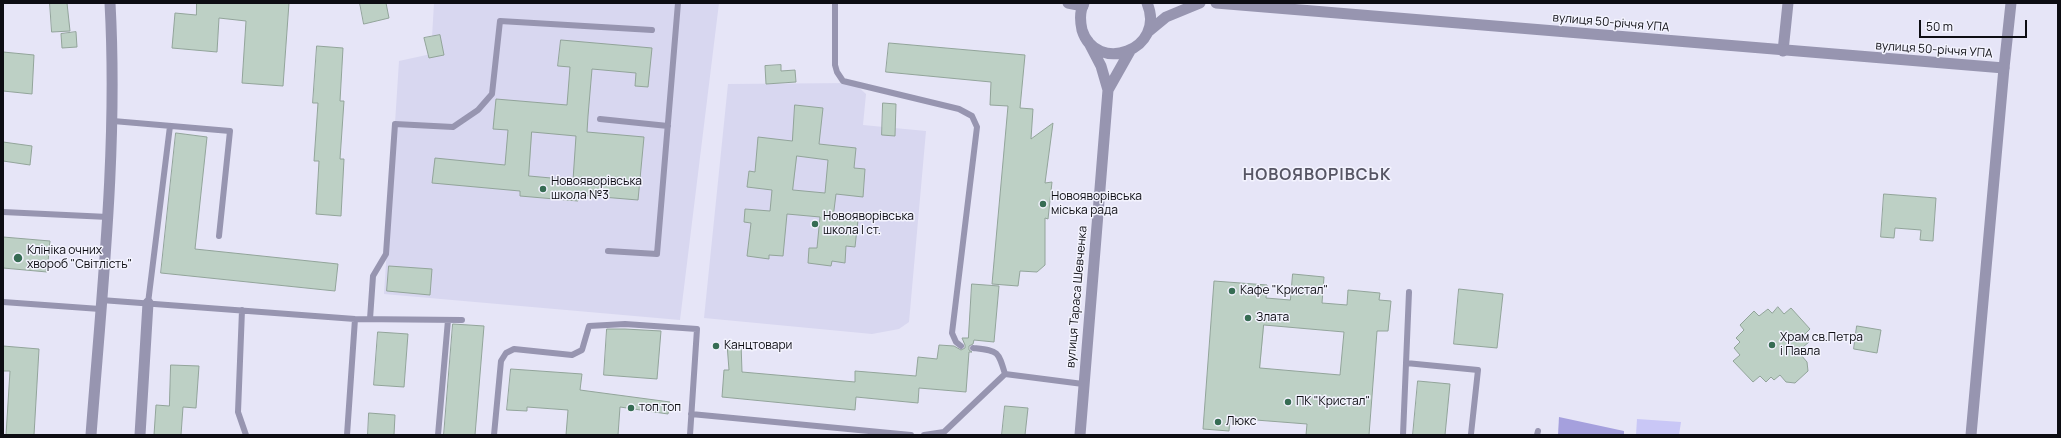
<!DOCTYPE html>
<meta charset="utf-8">
<style>
body{margin:0}
#map{position:relative;width:2061px;height:438px;overflow:hidden;background:#e6e5f7;font-family:Manrope,sans-serif}
canvas{display:block}
.frame{position:absolute;inset:0;border:4px solid #0d0d13;pointer-events:none}
.scale{position:absolute;left:1919px;top:20px;width:108px;height:18px;box-sizing:border-box;border:2px solid #0d0d13;border-top:0;padding-left:5px;font-size:12px;line-height:14px;white-space:nowrap;color:#0d0d13;-webkit-text-stroke:3px #f3f3fe;paint-order:stroke}
</style>
<div id="map">
<canvas width="2061" height="438"></canvas>
<div class="frame"></div>
<div class="scale">50 m</div>
</div>
<script>
const context = document.querySelector('canvas').getContext('2d');
context.lineJoin = 'round';
function paint(path, color) { context.fillStyle = color; context.fill(path, 'evenodd'); }
function strokePath(path, color, width, dash) { context.strokeStyle = color; context.lineWidth = width; context.lineCap = dash ? 'butt' : 'round'; context.setLineDash(dash || []); context.stroke(path); }
function drawText(font, color, halo, rows, align = 'center') {
  context.font = font + ' Manrope,sans-serif'; context.lineWidth = 3; context.setLineDash([]); context.textBaseline = 'middle'; context.strokeStyle = halo; context.fillStyle = color; for (const [text, x, y, turn = 0] of rows) {
    context.save(); context.translate(x, y); context.rotate((+turn || 0) * Math.PI / 180); context.textAlign = isNaN(turn) ? turn : align; if (halo) context.strokeText(text, 0, 0); context.fillText(text, 0, 0); context.restore();
  }
}
const built = new Path2D(`
 M434,3H719L680,320L384,294L399,61L431,54Z
 M854,83L866,94L863,125L926,131L909,322L899,329L872,334L704,318L728,84Z`);
const green = new Path2D(`
 M1637,419L1681,422L1679,435H1636Z`);
const water = new Path2D(`
 M1559,417L1624,431V435H1558Z`);
const building = new Path2D(`
 M50,3H67L70,31L52,32Z
 M197,3H289L283,86L242,83L246,21L219,18L217,52L172,48L175,13L196,15Z
 M360,3H386L389,18L364,24Z
 M76,32L77,47L62,48L61,34Z
 M440,35L444,55L429,58L424,38Z
 M561,40L652,48L648,87L635,86L636,73L592,69L588,116L587,132L644,137L638,200L578,195V201L520,196V191L432,183L435,158L505,165L508,130L493,129L496,99L567,105L570,67L558,66ZM532,132L576,136L573,180L529,176Z
 M889,43L1025,55L1020,108L1033,109L1031,139L1053,123L1045,183L1052,182L1048,219L1045,218V265L1037,272L1020,271L1018,286L992,284L1008,106L990,105L991,82L886,72Z
 M317,46L343,48L340,101H344L340,159H344L341,216L316,214L319,161H314L318,103H313Z
 M3,52L34,55L32,94L3,91Z
 M781,65V71L795,70L796,82L766,84L765,66Z
 M883,103L896,104L895,136L882,135Z
 M795,105L823,108L819,144L856,148L854,168L865,169L863,197L836,194L833,218L858,220L855,247L846,246L845,263L832,261L831,266L808,263L809,248H817L820,217L787,214L783,256L769,255V259L747,256L751,223L744,222L745,209L770,211L772,190L747,187L749,171L755,172L758,137L792,141ZM797,156L828,160L825,193L793,190Z
 M176,133L207,137L195,249L338,264L335,291L161,273Z
 M3,142L32,146L30,165L3,161Z
 M1884,194L1936,198L1933,241L1920,240L1921,230L1895,228L1894,238L1881,237Z
 M3,237L50,241L47,272L3,268Z
 M389,266L432,269L430,295L387,291Z
 M1293,274L1324,277L1322,303L1347,305L1348,290L1380,293L1379,300L1391,301L1388,331H1377L1369,435H1306L1307,424L1230,418L1229,431L1203,429L1214,281L1267,285L1266,298L1290,300ZM1264,325L1344,332L1340,375L1260,368Z
 M972,284L999,286L994,342L974,340L973,344L969,346V350L972,352H969L966,392L919,388L918,403L856,397L855,410L722,397L724,370H729L727,344L741,343L742,372L855,382V371L916,376L918,357L937,359L939,345L954,346L961,350L965,348V345L962,338H968Z
 M1459,289L1503,294L1497,348L1454,344Z
 M1778,307L1784,314L1791,308L1810,329L1803,336L1809,342L1803,347L1807,350L1801,355L1807,362L1808,371L1795,383L1786,382L1780,375L1774,380L1771,377L1766,382L1760,376L1753,382L1733,361L1740,355L1734,348L1740,342L1736,338L1744,330L1740,325L1754,311L1759,316L1768,309L1772,313Z
 M453,324L484,326L475,435H444Z
 M1857,326L1881,330L1877,353L1854,349Z
 M607,329H625L661,331L657,379L604,375Z
 M378,332L408,334L404,387L374,385Z
 M3,346L39,349L34,435H6L10,371H3Z
 M171,365L199,366L196,408L183,407L181,435H154L156,405L169,406Z
 M511,369L582,374L580,390L670,402L668,414L620,407L618,435H566L568,410L527,407V411L507,410Z
 M1418,381L1450,384L1445,435H1413Z
 M1005,406L1028,408L1025,435H1002Z
 M369,413L395,415L394,435H368Z`);
const service = new Path2D(`
 M835,3V65L837,72L843,81L959,109L972,116L977,127L952,333L956,342L961,346
 M600,119L668,126
 M113,121L230,131L219,236
 M3,212L108,217
 M608,251L657,254L678,3
 M101,300L355,319L462,320
 M3,302L100,309
 M148,303L170,126
 M242,310L238,412L246,435
 M370,319L373,276L386,254L395,124L453,127L478,110L492,94L500,21L652,30
 M973,348C998,351 998,350 1005,374
 M1406,363L1478,370L1471,434
 M691,414L911,435
 M347,435L355,319
 M438,435L448,320
 M494,435L501,361L506,353L514,349L572,355L582,350L589,326L625,324L697,329L690,435
 M924,435L944,432L1005,374L1083,384
 M1403,435L1409,292
 M1537,435L1538,431`);
const minor = new Path2D(`
 M1068,3L1083,6
 M1783,51L1788,3
 M91,435C102,291 118,147 110,3
 M140,435L148,303
 M1971,435L2004,68`);
const tertiary = new Path2D(`
 M1084,3C1079,12 1080,21 1082,30C1096,75 1167,50 1147,3
 M1216,3L2004,68L2011,3
 M1149,31L1166,17L1200,3
 M1108,90L1130,51
 M1080,435L1108,90L1101,66L1088,41`);
const markers = [
 [543,189,4,"#366c53"],
 [1043,204,4,"#366c53"],
 [815,224,4,"#366c53"],
 [18,258,5,"#366c53"],
 [1232,291,4,"#366c53"],
 [1248,318,4,"#366c53"],
 [1772,345,4,"#366c53"],
 [716,346,4,"#366c53"],
 [1288,402,4,"#366c53"],
 [631,408,4,"#366c53"],
 [1218,422,4,"#366c53"]
];
const streetNames = [
 ["вулиця 50-річчя УПА",1611,23,5],
 ["вулиця 50-річчя УПА",1934,50,4],
 ["вулиця Тараса Шевченка",1077,297,-85]
];
const poiNames = [
 ["Новояворівська",551,182],
 ["школа №3",551,196],
 ["Новояворівська",1051,197],
 ["міська рада",1051,211],
 ["Новояворівська",823,217],
 ["школа І ст.",823,231],
 ["Клініка очних",27,251],
 ["хвороб \"Світлість\"",27,265],
 ["Кафе \"Кристал\"",1240,291],
 ["Злата",1256,318],
 ["Храм св.Петра",1780,338],
 ["і Павла",1780,352],
 ["Канцтовари",724,346],
 ["ПК \"Кристал\"",1296,402],
 ["топ топ",639,408],
 ["Люкс",1226,422]
];
const districtNames = [
 ["НОВОЯВОРІВСЬК",1317,176]
];
paint(built, '#d8d7f0');
paint(green, '#c9c7f6');
paint(water, '#a5a0dd');
paint(building, '#bdd0c5');
strokePath(building, '#92a49a', 1);
strokePath(service, '#9795b0', 6);
strokePath(minor, '#9795b0', 11);
strokePath(tertiary, '#9795b0', 11);
for (const [x, y, r, color] of markers) { const dot = new Path2D(); dot.arc(x, y, r, 0, 2 * Math.PI); context.fillStyle = color; context.fill(dot); strokePath(dot, '#f3f3fe', 1.5); }
drawText('12px', '#0d0d13', '#f3f3fe', streetNames);
drawText('12px', '#0d0d13', '#f3f3fe', poiNames, 'left');
context.letterSpacing = '1px';
drawText('bold 16px', '#565564', '#f3f3fe', districtNames);
context.letterSpacing = '0px';
</script>
